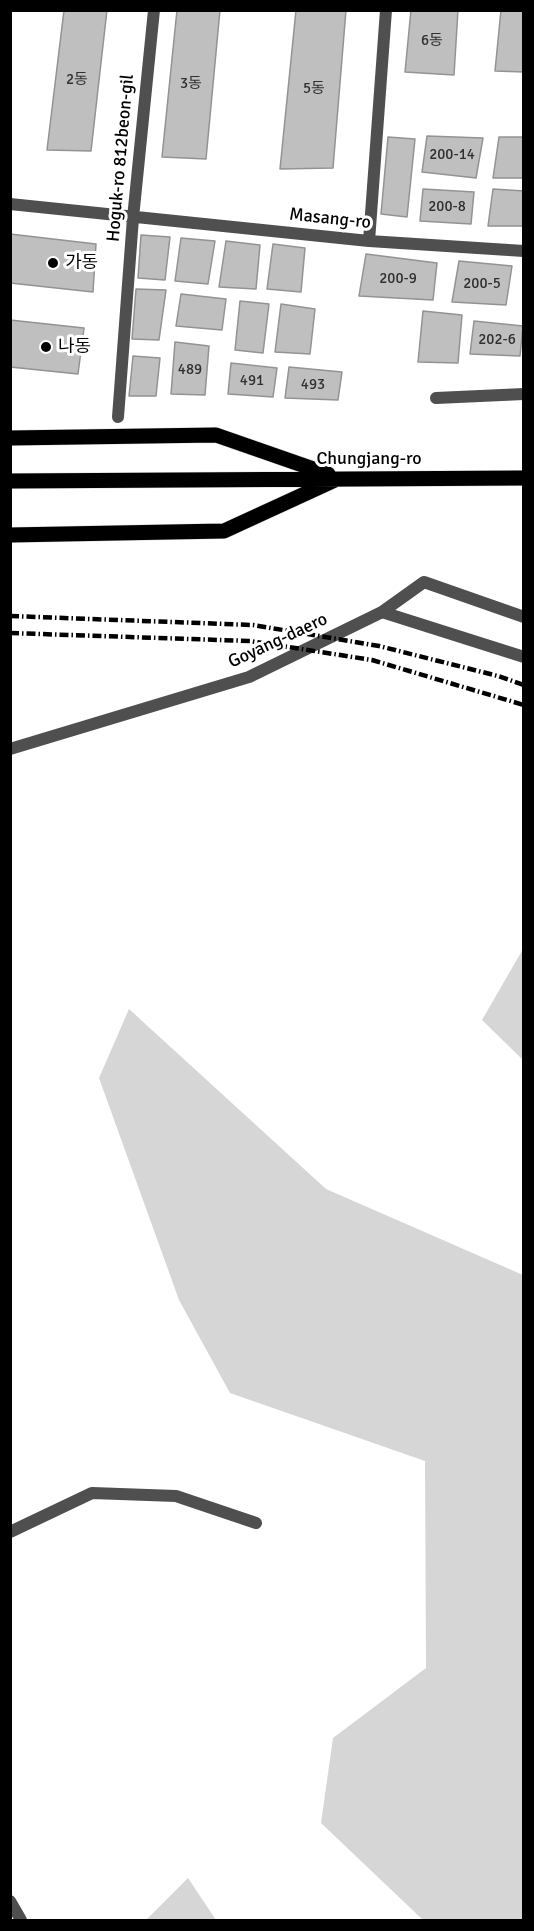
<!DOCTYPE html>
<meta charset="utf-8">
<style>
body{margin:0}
#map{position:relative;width:534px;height:1931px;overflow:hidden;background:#fff;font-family:Signika,sans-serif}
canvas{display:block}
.frame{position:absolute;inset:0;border:12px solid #000;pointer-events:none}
</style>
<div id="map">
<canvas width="534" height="1931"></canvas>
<div class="frame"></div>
</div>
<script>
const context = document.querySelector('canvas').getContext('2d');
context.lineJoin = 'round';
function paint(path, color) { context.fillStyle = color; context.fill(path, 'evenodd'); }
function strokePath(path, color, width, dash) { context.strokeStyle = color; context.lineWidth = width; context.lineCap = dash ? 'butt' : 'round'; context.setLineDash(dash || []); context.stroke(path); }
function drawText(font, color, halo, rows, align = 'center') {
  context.font = font + ' Signika,"Noto Sans KR",sans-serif'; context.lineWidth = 6; context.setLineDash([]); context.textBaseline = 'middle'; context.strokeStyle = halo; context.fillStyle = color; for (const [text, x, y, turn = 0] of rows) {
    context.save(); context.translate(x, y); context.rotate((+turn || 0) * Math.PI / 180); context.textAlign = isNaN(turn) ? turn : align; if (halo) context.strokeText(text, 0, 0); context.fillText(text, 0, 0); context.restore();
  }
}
const green = new Path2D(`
 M523,949L524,1060H523L482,1020Z
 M129,1009L326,1189L523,1275V1920H423L321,1823L333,1738L426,1668L425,1461L230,1393L179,1300L99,1078Z
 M188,1878L216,1920H146Z`);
const building = new Path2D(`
 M64,10H107L91,151L47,150Z
 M177,10H220L206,159L162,157Z
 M296,10H346L333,168L280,169Z
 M411,10H458L454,75L405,72Z
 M501,10H524V72L495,71Z
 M427,136L483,138L476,178L422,172Z
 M388,137L415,139L407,217L381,214Z
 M499,137H524V178H493Z
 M423,189L474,192L471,224L420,221Z
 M493,189L524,191V226H488Z
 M10,234L96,244L93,292L10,283Z
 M141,235L170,237L165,280L138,278Z
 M181,238L215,241L208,284L175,281Z
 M226,241L260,245L256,289L219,287Z
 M273,244L305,248L301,292L267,289Z
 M366,254L437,263L433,300L359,296Z
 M459,261L512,266L506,305L452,302Z
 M136,289L166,290L159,340L132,339Z
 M181,294L226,299L222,330L176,326Z
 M240,301L269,304L263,353L235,350Z
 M281,304L315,309L310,354L275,352Z
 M423,311L462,315L458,363L418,362Z
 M10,320L84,328L78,374L10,367Z
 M474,321L523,326L520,356L470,354Z
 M175,342L209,346L205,395L171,394Z
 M133,356L160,358L156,396H129Z
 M231,363L277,368L273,397L228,394Z
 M289,367L342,372L338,400L285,398Z`);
const minor = new Path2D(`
 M10,204L369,241L524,251
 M369,241L386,10
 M436,398L524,394
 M118,417L133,218L154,10
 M382,612L524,657
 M10,749L249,677L382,612L424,582L524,617
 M10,1532L92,1493L176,1496L256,1523
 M10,1901L21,1920`);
const primary = new Path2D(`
 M10,438L216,435L328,474
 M10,481L524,478
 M10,535L224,531L335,480`);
const rail = new Path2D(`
 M10,616L253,625L379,646L498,676L524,685
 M10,633L250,641L372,660L524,705`);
const markers = [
 [53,263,6,"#000"],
 [46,347,6,"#000"]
];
const numberNames = [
 ["6동",432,41],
 ["2동",77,80],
 ["3동",191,84],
 ["5동",314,89],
 ["200-14",452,155],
 ["200-8",447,207],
 ["200-9",398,279],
 ["200-5",482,284],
 ["202-6",497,340],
 ["489",190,370],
 ["491",252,381],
 ["493",313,385]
];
const streetNames = [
 ["Hoguk-ro 812beon-gil",121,158,-85],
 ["Masang-ro",330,219,6],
 ["Chungjang-ro",369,459],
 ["Goyang-daero",278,641,-25]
];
const poiNames = [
 ["가동",65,263],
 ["나동",58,347]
];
paint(green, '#d6d6d6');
paint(building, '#bfbfbf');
strokePath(building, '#939393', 1.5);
strokePath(primary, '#dbdbdb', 16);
strokePath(minor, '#4f4f4f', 12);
strokePath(primary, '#000', 15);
strokePath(rail, '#000', 4.5, [9, 3, 1.5, 3]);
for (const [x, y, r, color] of markers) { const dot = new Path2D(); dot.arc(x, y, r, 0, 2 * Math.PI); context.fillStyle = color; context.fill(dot); strokePath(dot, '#fff', 2); }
drawText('15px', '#303030', null, numberNames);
drawText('18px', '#000', '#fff', streetNames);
drawText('18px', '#000', '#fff', poiNames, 'left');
</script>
